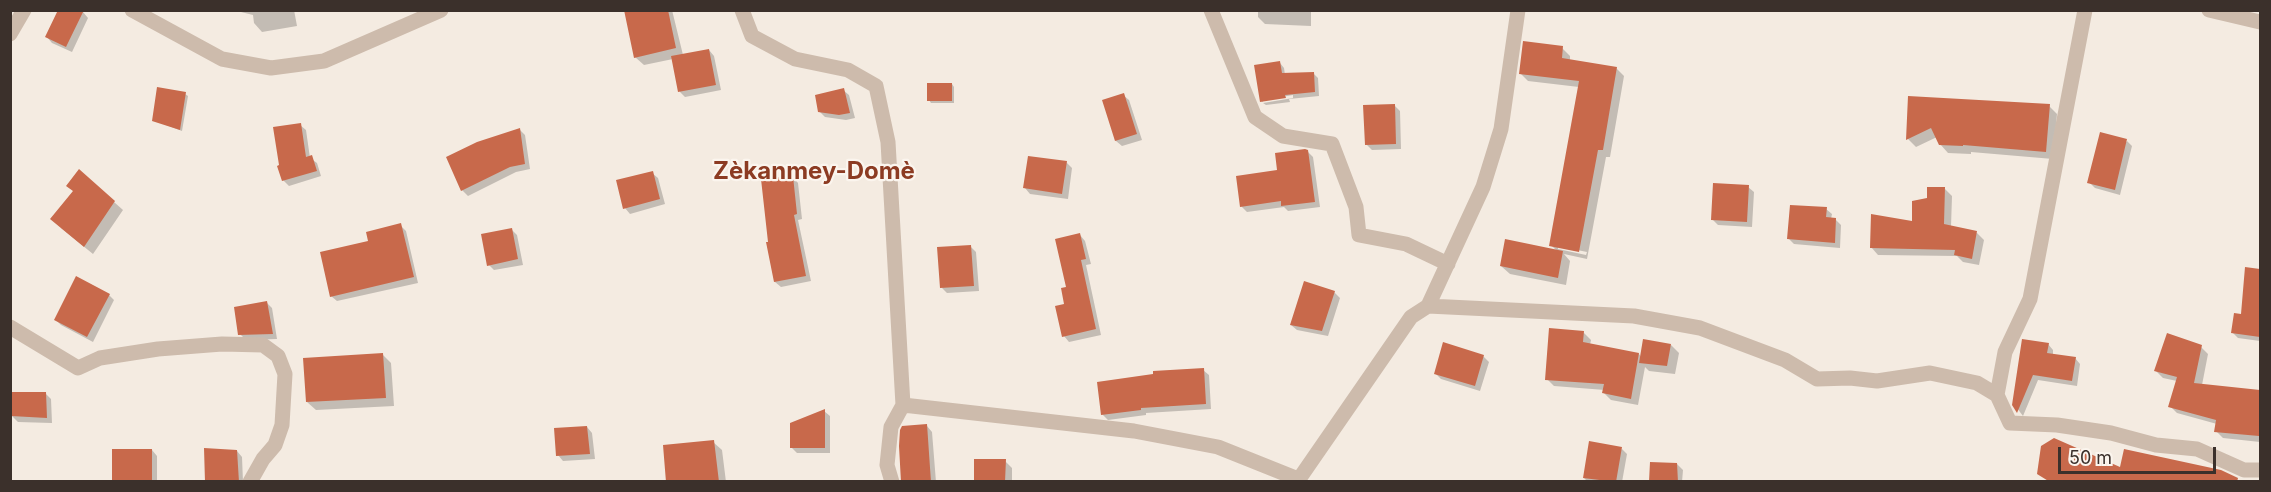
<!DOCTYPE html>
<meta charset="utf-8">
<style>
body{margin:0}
#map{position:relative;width:2271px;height:492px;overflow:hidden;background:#f4ebe1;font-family:Inter,sans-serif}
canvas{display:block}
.frame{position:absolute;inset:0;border:12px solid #3b302b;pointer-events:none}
.scale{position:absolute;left:2058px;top:447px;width:158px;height:27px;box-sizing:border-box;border:3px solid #3b302b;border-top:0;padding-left:8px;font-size:18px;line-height:21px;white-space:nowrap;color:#3b302b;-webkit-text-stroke:4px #fbf5ee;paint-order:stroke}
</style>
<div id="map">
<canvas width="2271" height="492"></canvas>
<div class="frame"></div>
<div class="scale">50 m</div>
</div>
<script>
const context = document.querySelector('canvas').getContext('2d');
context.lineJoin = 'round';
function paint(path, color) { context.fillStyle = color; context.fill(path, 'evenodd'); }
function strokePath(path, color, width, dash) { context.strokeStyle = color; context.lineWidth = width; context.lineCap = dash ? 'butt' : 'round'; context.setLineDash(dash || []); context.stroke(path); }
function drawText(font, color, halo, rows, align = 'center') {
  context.font = font + ' Inter,sans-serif'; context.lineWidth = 4.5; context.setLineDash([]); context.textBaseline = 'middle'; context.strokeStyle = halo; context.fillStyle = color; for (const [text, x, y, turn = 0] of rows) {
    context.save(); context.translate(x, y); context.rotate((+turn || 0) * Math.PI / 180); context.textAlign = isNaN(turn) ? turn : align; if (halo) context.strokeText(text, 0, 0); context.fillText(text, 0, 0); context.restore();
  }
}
const shadow = new Path2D(`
 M233,10H294L297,26L262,32L254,23L253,15Z
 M633,10H672L683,55L709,50L714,56L721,90L685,97L680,92L673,59L644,65L635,57Z
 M1258,10H1311V26L1265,24L1258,17Z
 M83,12L88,18L72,52L52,43L47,37Z
 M1562,48L1570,56V60L1616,68L1624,76L1610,157H1606L1587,259L1564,254L1570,261L1566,285L1510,274L1501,266L1557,251L1551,245L1579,87L1528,81L1520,73ZM1558,246L1587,252L1586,255L1558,249Z
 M1280,63L1284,68L1285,75L1313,73L1318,78L1319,96L1289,99L1290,102L1266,105L1263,103L1293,98V95L1263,100V102L1261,101Z
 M952,84L954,87V103H931L929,100Z
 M843,90L849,95L855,118L846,120L825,117L819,111Z
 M185,94L188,96L182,131L153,120Z
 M1123,95L1129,100L1142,140L1122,146L1116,141L1103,101Z
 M1909,97L2049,106L2057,114L2053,159L1971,152V154L1948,153L1940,144L1937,137L1916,147L1908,139Z
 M1394,105L1400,111L1401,149L1372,150L1366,144Z
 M300,125L306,130L310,158L317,163L321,176L289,186L283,180Z
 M520,130L525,135L530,169L516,172L468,196L462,190Z
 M2127,141L2132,146L2120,195L2095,188L2089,182Z
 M1308,152L1313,157L1320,207L1288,211L1284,207L1247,212L1241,206L1278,172Z
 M1066,162L1072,168L1068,199L1030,194L1025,188Z
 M652,173L658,178L665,204L630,214L625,208Z
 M793,177L798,183L802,219L798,220L811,281L781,287L775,282L769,243Z
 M1748,187L1754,192L1752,227L1718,225L1712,219Z
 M1945,189L1952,196L1951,227L1977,233L1984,240L1979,265L1963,262L1957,256L1878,255L1871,247L1914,223L1928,199Z
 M114,202L123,210L93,254L61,228Z
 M1826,209L1832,214L1831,219H1835L1841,225L1840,248L1794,244L1789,239Z
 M400,225L406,231L418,283L337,301L331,296L370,242Z
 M511,229L517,235L523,265L494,270L489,265Z
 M1080,235L1085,241L1091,264L1086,265L1101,335L1069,342L1064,336L1066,305L1067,288Z
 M970,246L976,252L979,291L947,293L942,288Z
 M2246,269L2260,270V341L2238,338L2232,332L2243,316Z
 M1334,292L1340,298L1328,336L1297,330L1291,325Z
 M109,295L114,300L93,342L61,325L55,319Z
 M267,303L272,308L277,339L246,340L240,334Z
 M1583,332L1591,340L1590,345L1639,354L1641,357L1671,345L1679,353L1675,374L1649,371L1645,367L1638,405L1611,400L1604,393L1605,390L1554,386L1547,379Z
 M2048,344L2053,350V355L2075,358L2080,364L2077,386L2038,380L2023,416L2014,404Z
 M2201,347L2208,354L2202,385L2260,391V442L2223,438L2216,431L2217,424L2177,413L2170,406L2177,381L2163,378L2156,371Z
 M383,355L391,363L394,406L316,410L307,402Z
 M1483,356L1489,362L1480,391L1441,379L1435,373Z
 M1203,370L1209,375L1211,409L1146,413V415L1108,420L1102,414Z
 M45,393L51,399L52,423L18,422L12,416Z
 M824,411L830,416V453H797L791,447Z
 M927,426L932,432L936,482H903Z
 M587,427L592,433L595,459L563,461L558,455Z
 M713,442L722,450L726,482H667Z
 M1622,449L1627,454L1622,482H1588L1584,478Z
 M152,450L157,456V482H113Z
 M237,451L242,457L243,482H206Z
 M1005,461L1012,468V482H976Z
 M1677,464L1683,470L1682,482H1650Z`);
const building = new Path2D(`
 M58,10H84L66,47L45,37Z
 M624,10H668L676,48L634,58Z
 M1523,41L1563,46L1562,58L1617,67L1603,150H1598L1579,252L1549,246L1579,81L1519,74Z
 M709,49L716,85L678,92L671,56Z
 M1280,61L1282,73L1314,72L1315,92L1285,95L1286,98L1260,102L1254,65Z
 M927,83H952V101H927Z
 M157,87L186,92L180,130L152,121Z
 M844,88L850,113L839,115L818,112L815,95Z
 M1124,93L1137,134L1115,141L1102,100Z
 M1908,96L2050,104L2046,152L1963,145V146L1939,145L1931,128L1906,140Z
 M1395,104L1396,144L1365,145L1363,105Z
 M301,123L306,157L312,155L317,171L282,181L277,166L279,165L273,127Z
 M520,128L525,164L510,167L461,191L446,157L477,142Z
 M2100,132L2127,139L2115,190L2087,183Z
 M1305,149L1308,150L1315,202L1281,206V201L1240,207L1236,176L1277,170L1275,153Z
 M1028,156L1067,161L1062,194L1023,188Z
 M79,169L115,201L84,247L50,219L73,191L66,186Z
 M653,171L660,199L623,209L616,180Z
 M793,176L797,214L794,215L806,276L774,282L766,242H768L761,179Z
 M1713,183L1749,185L1747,222L1711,220Z
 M1927,187H1945L1944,224L1977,231L1972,259L1954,255L1955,250L1870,248L1871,214L1912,221V201L1927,198Z
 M1790,205L1827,207L1826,217L1836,218L1835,243L1787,239Z
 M401,223L414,277L330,297L320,252L368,241L366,232Z
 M512,228L518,259L487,266L481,234Z
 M1080,233L1086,259L1081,260L1096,329L1062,337L1055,306L1064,304L1061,288L1066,287L1055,239Z
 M1505,239L1563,251L1558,278L1500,266Z
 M971,245L974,286L940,288L937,247Z
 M2245,267L2260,269V337L2231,333L2234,313L2241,314Z
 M76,276L110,294L87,337L54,320Z
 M1304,281L1335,291L1322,331L1290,325Z
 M267,301L273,334L238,335L234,307Z
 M1549,328L1584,331L1583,342L1639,353L1631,399L1602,393L1604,384L1545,380Z
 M2167,333L2202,345L2194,383L2260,390L2259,436L2214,432L2216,420L2168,407L2177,377L2154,371Z
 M1643,339L1671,344L1667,366L1639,363Z
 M2022,339L2049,343L2047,353L2076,357L2072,381L2033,375L2017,413L2012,405Z
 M1443,342L1484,355L1475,386L1434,374Z
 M383,353L386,398L306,402L303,358Z
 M1204,368L1206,404L1141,408V410L1101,415L1097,382L1153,374V371Z
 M11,392H46L47,418L11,416Z
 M825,409V448H790V423Z
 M927,424L931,482H901L899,446L900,430L902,426Z
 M587,426L590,454L556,456L554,428Z
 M2054,438L2120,467L2124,449L2221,470L2238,478L2237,482H2050L2037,474L2041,446Z
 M714,440L719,482H666L663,445Z
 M1589,441L1622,447L1616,482L1583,478Z
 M204,448L237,450L239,482H205Z
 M112,449H152V482H112Z
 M974,459H1006L1005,482H974Z
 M1650,462L1677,463L1678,482H1649Z`);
const minor = new Path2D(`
 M132,10L222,59L271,68L324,61L441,10
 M742,10L752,36L795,59L848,70L876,86L888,142L903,405L891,427L887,465L892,482
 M1211,10L1255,117L1283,136L1332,144L1356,207L1359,235L1406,244L1448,264
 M2085,10L2030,299L2005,352L1997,395L2010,423L2057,425L2111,433L2156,445L2197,449L2244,470H2260
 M2209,10L2260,22
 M10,34L24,10
 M1428,306L1634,316L1700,328L1785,360L1817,379L1850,378L1877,381L1930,373L1977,383L1997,395
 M10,327L78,368L100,358L158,349L222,344L263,345L278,356L285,374L282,425L275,445L263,459L250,482
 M903,405L1134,431L1218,447L1298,479
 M1297,482L1411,317L1428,306L1483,187L1501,129L1518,10`);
const quarterNames = [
 ["Zèkanmey-Domè",814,172]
];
paint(shadow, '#0003');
paint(building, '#c8694b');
strokePath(minor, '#cdbbac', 15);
drawText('bold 24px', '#8c3b22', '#fbf5ee', quarterNames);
</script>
